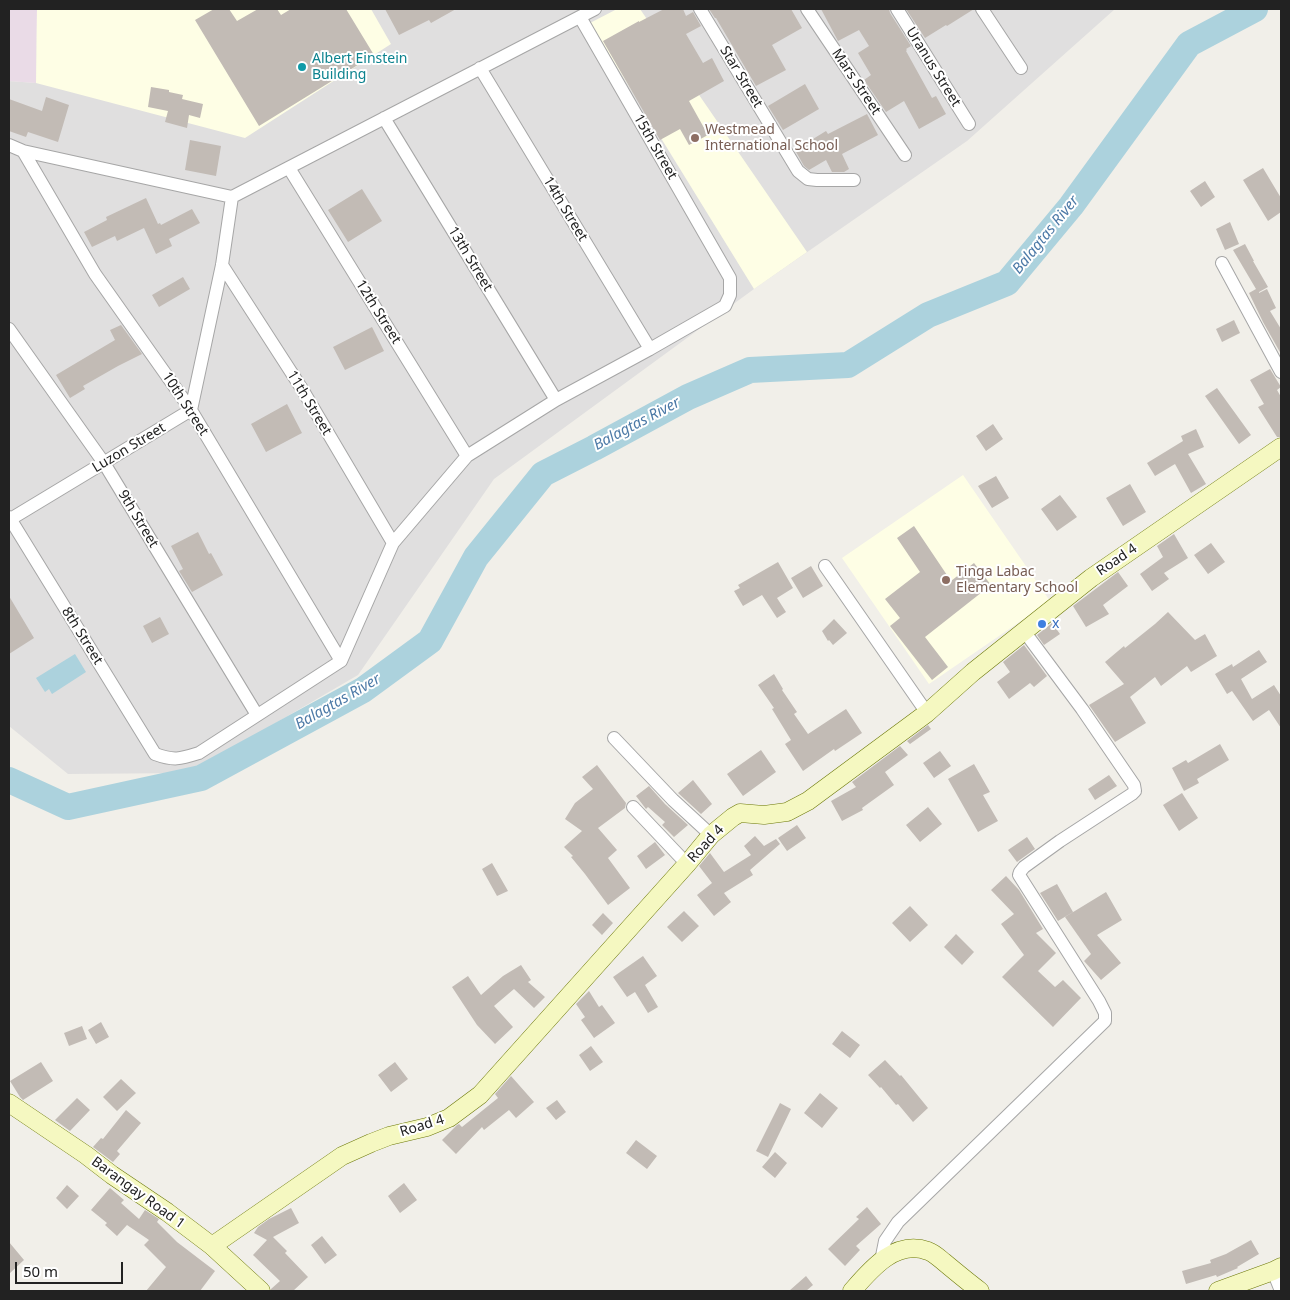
<!DOCTYPE html>
<style>
body{margin:0}
#map{position:relative;width:1290px;height:1300px;overflow:hidden;background:#f1efe9;font-family:"Noto Sans",sans-serif}
canvas{display:block}
.frame{position:absolute;inset:0;border:10px solid #222;pointer-events:none}
.scale{position:absolute;left:15px;top:1262px;width:108px;height:22px;box-sizing:border-box;border:2px solid #222;border-top:0;padding-left:6px;font-size:15px;line-height:18px;white-space:nowrap;color:#222;-webkit-text-stroke:4px #fff;paint-order:stroke}
</style>
<div id="map">
<canvas width="1290" height="1300"></canvas>
<div class="frame"></div>
<div class="scale">50 m</div>
</div>
<script>
const context = document.querySelector('canvas').getContext('2d');
context.lineJoin = 'round';
function paint(path, color) { context.fillStyle = color; context.fill(path, 'evenodd'); }
function strokePath(path, color, width, dash) { context.strokeStyle = color; context.lineWidth = width; context.lineCap = dash ? 'butt' : 'round'; context.setLineDash(dash || []); context.stroke(path); }
function drawText(font, color, halo, rows, align = 'center') {
  context.font = font + ' "Noto Sans",sans-serif'; context.lineWidth = 4; context.setLineDash([]); context.textBaseline = 'middle'; context.strokeStyle = halo; context.fillStyle = color; for (const [text, x, y, turn = 0] of rows) {
    context.save(); context.translate(x, y); context.rotate((+turn || 0) * Math.PI / 180); context.textAlign = isNaN(turn) ? turn : align; if (halo) context.strokeText(text, 0, 0); context.fillText(text, 0, 0); context.restore();
  }
}
const residential = new Path2D(`
 M37,9H1115L967,141L754,289L494,479L358,675L190,773L68,774L9,726V81L36,83Z`);
const industrial = new Path2D(`
 M9,9H37L36,83L9,81Z`);
const education = new Path2D(`
 M37,9H371L391,44L245,138L36,83Z
 M617,9H640L807,252L754,289L590,23Z
 M963,475L1050,601L929,684L842,558Z`);
const water = new Path2D(`
 M75,654L86,672L52,694L49,689L45,692L36,678Z`);
const river = new Path2D(`
 M9,780L68,807L201,778L363,690L430,641L476,557L543,474L594,448L688,397L750,370L848,365L928,315L1007,283L1071,206L1189,44L1255,9`);
const building = new Path2D(`
 M214,9H229L237,21L258,9H277L281,15L291,9H346L374,55L259,126L195,20Z
 M385,9H456L431,23L429,20L399,35Z
 M664,9H683L686,16L693,12L701,26L686,34L703,63L712,58L724,81L689,101L708,135L689,145L680,129L660,140L603,41L639,21V22Z
 M709,9H791L802,28L772,45L786,70L756,86L716,18H715Z
 M821,9H889L890,13L911,46L906,49L907,50L906,51L932,98L936,96L946,114L919,129L904,101L886,112L864,80L871,75L858,53L869,46L859,30L838,41Z
 M906,9H974L947,26L946,25L925,38Z
 M805,84L819,109L783,130L768,106Z
 M151,87L169,90V92L183,95L182,99L203,104L200,118L189,115L187,128L165,122L168,111L148,107Z
 M46,97L69,105L58,142L28,132L26,137L9,131V99L42,111Z
 M867,114L878,135L842,154L849,169L844,172H832L826,160L809,170L804,166L795,150L826,131L828,134Z
 M190,140L221,146L216,176L185,170Z
 M1263,168L1281,198V212L1268,221L1243,180Z
 M1205,181L1215,197L1201,207L1190,191Z
 M362,189L382,221L348,242L328,210Z
 M146,198L158,224L160,223L161,225L192,209L200,223L169,239L172,246L156,254L144,228L117,241L115,236L92,247L84,232L107,220L106,217Z
 M1230,222L1239,244L1225,250L1216,229Z
 M1245,244L1254,261H1253L1268,287L1259,292V293L1267,289L1276,308L1270,311L1281,329V354L1263,322L1249,293L1256,289L1233,250Z
 M183,277L190,289L159,307L152,295Z
 M1234,320L1240,333L1222,342L1216,329Z
 M121,325L142,354L118,366L83,386L85,389L70,398L56,375L115,340L110,330Z
 M372,327L384,351L345,370L333,347Z
 M1270,369L1281,387L1277,390L1281,397V437H1277L1258,407L1264,404L1250,380Z
 M1217,388L1251,435L1239,444L1205,396Z
 M287,404L302,433L266,452L251,424Z
 M993,424L1003,439L986,451L976,436Z
 M1196,429L1204,447L1188,454L1206,484L1191,493L1175,464L1155,476L1147,463L1183,441L1181,436Z
 M996,476L1009,498L992,508L978,486Z
 M1130,484L1146,512L1123,526L1106,498Z
 M1060,495L1077,517L1057,531L1041,509Z
 M914,526L951,581L974,563L991,585L925,637L948,667L932,680L890,626L900,618L885,599L920,572L897,538Z
 M198,532L209,554L211,553L223,575L192,592L179,571L183,569L171,546Z
 M1174,534L1188,558L1164,573L1169,579L1152,591L1140,574L1163,557L1157,546Z
 M1211,543L1225,562L1208,574L1194,555Z
 M778,562L793,588L777,598L786,612L777,618L762,595L743,606L734,591L740,588L738,585Z
 M811,566L823,586L803,598L791,578Z
 M1118,572L1128,586L1103,605L1109,614L1086,627L1073,606Z
 M9,596L34,638L9,654Z
 M1168,612L1195,640L1205,634L1217,656L1191,672L1187,666L1161,686L1155,677L1130,697L1146,723L1115,742L1089,705L1124,684L1105,662L1124,646L1125,648L1155,624Z
 M160,617L169,634L152,643L143,626Z
 M834,619L847,633L833,645L829,640L828,641L822,631Z
 M1052,623L1060,634L1044,645L1037,635Z
 M1024,645L1047,676L1034,687L1030,683L1009,699L997,682L1010,672L1003,662Z
 M1259,650L1267,662L1241,679L1252,699L1274,685L1281,696V728L1269,710L1253,721L1232,691L1227,694L1215,674L1232,664L1233,667Z
 M774,674L783,689L782,690L797,712L794,714L808,734L846,709L862,733L835,751L834,749L803,771L785,744L791,740L772,709L774,708L758,685Z
 M928,725L931,729L910,744L907,741Z
 M1220,744L1229,760L1197,779L1199,783L1184,791L1172,768L1186,760L1188,763Z
 M900,746L908,755L885,772L894,785L862,808L863,810L842,821L831,801L856,787L852,782Z
 M761,750L776,772L743,796L727,774Z
 M940,751L951,766L934,778L923,763Z
 M974,764L990,792L983,795L998,821L978,832L948,779Z
 M597,765L626,803L625,808L598,828L617,850L608,858L630,888L608,905L585,874L571,857L573,856L564,847L582,831L565,819L575,803L593,789L582,777Z
 M1109,775L1117,786L1095,800L1088,789Z
 M693,780L712,804L701,814L678,793Z
 M649,786L665,804L688,825L674,837L662,825L665,822L648,807L646,809L636,796Z
 M1182,793L1198,818L1179,831L1163,805Z
 M928,807L942,824L920,842L906,825Z
 M797,825L806,838L787,851L778,838Z
 M755,836L764,846L776,839L780,844L750,870L753,875L724,893L731,902L714,916L697,895L712,883L699,866L710,853L724,872L751,855L744,846Z
 M1027,837L1035,849L1017,862L1008,850Z
 M655,842L665,855L646,869L637,856Z
 M492,863L508,891L497,896L482,869Z
 M1006,876L1019,890L1043,929L1036,933L1056,953L1038,971L1055,987L1063,980L1081,998L1053,1027L1002,977L1024,955L1001,924L1014,914L991,890Z
 M1057,884L1073,912L1058,921L1040,893Z
 M1106,892L1122,920L1097,935L1121,963L1101,980L1084,961L1091,954L1065,917Z
 M910,906L928,925L910,942L892,923Z
 M684,911L699,926L682,942L667,927Z
 M603,913L613,923L602,935L592,925Z
 M956,934L974,952L962,965L944,947Z
 M643,956L657,976L645,985L658,1007L648,1013L635,992L627,997L613,977Z
 M521,965L531,980L528,982L545,997L534,1008L514,989L494,1006L513,1027L495,1044L477,1025L452,987L468,976L481,995L503,976Z
 M589,991L599,1007L602,1005L615,1023L594,1038L581,1020L585,1017L576,1004Z
 M101,1022L109,1037L96,1044L88,1030Z
 M82,1026L87,1039L69,1046L64,1033Z
 M842,1031L860,1045L850,1058L832,1044Z
 M591,1046L603,1062L590,1071L579,1055Z
 M885,1060L900,1076L901,1075L928,1108L913,1122L898,1104L896,1105L881,1087L880,1088L868,1075Z
 M41,1062L53,1081L23,1100L20,1097L10,1081Z
 M395,1062L408,1079L391,1092L378,1075Z
 M511,1076L534,1102L516,1118L509,1110L484,1130L482,1127L456,1154L442,1140L457,1125L459,1124L462,1127L498,1098L495,1094Z
 M121,1079L136,1093L117,1111L103,1097Z
 M820,1093L838,1108L822,1128L804,1113Z
 M77,1098L90,1110L70,1131L55,1120Z
 M557,1100L566,1112L556,1120L546,1108Z
 M780,1103L791,1109L768,1157L756,1151Z
 M126,1110L141,1123L117,1151L120,1154L113,1162L93,1147L101,1138L103,1139Z
 M636,1140L657,1156L647,1169L626,1153Z
 M775,1152L787,1163L775,1178L762,1167Z
 M404,1183L417,1200L400,1213L388,1196Z
 M67,1185L79,1196L67,1209L56,1198Z
 M110,1188L124,1200L121,1203L139,1219L145,1210L159,1219L157,1222L177,1242L215,1271L200,1291H146L166,1267L144,1245L149,1240L127,1225L117,1236L105,1225L107,1223L91,1210Z
 M867,1207L881,1224L856,1246L860,1250L845,1266L828,1249L859,1219L856,1217Z
 M291,1208L299,1223L273,1237L287,1251L285,1253L308,1277L293,1291H271V1289L280,1281L253,1255L267,1240L254,1233L258,1227L269,1219Z
 M322,1236L337,1255L325,1264L311,1245Z
 M1251,1240L1259,1254L1237,1267L1238,1268L1217,1277L1216,1275L1186,1284L1182,1271L1211,1263L1210,1260L1226,1254Z
 M9,1242L24,1260L9,1274Z
 M806,1276L813,1285L806,1291H789Z`);
const street = new Path2D(`
 M700,9L798,171L808,179L817,180H854
 M807,9L905,155
 M897,9L969,124
 M982,9L1021,68
 M480,68L650,349
 M384,118L556,400
 M9,145L23,151L232,197L595,9
 M23,151L95,274L191,410L341,661
 M289,168L467,456
 M1222,263L1281,372
 M222,265L302,389L393,543
 M9,329L104,463L257,715
 M9,517L155,754C174,761 180,759 199,753L341,661L393,543L467,456L556,400L650,349L725,306L730,295V278L580,17
 M9,520L191,410L222,265L232,197
 M825,566L927,713
 M614,738L673,800L711,835
 M633,807L687,864
 M881,1261L885,1241L898,1222L1105,1021V1013L1099,1001L1019,875L1020,872L1024,867L1060,841L1132,794L1135,791L1134,785L1082,709L1024,631
 M1273,1271L1281,1291`);
const secondary = new Path2D(`
 M9,1103L86,1155L112,1175L167,1212L212,1246L261,1291
 M212,1246L342,1156L371,1143L389,1136L427,1127L449,1118L480,1095L687,864L711,835L733,817L740,813L764,815L787,812L808,801L927,713L973,672L1091,578L1281,447
 M852,1291C871,1269 896,1239 928,1251C934,1253 939,1258 944,1262C956,1272 968,1282 980,1291
 M1218,1291L1273,1271L1281,1267`);
const markers = [
 [302,67,5,"#0f9aa8"],
 [695,138,5,"#8d6e63"],
 [946,580,5,"#8d6e63"],
 [1042,624,5,"#3f7fe0"]
];
const cultureNames = [
 ["Albert Einstein",312,59],
 ["Building",312,75]
];
const streetNames = [
 ["Uranus Street",933,67,58],
 ["Star Street",741,77,59],
 ["Mars Street",856,82,56],
 ["15th Street",655,147,60],
 ["14th Street",565,209,59],
 ["13th Street",470,259,59],
 ["12th Street",378,312,58],
 ["11th Street",309,403,59],
 ["10th Street",185,404,57],
 ["Luzon Street",129,448,-31],
 ["9th Street",138,519,59],
 ["Road 4",1117,560,-34],
 ["8th Street",82,636,58],
 ["Road 4",706,844,-47],
 ["Road 4",422,1126,-17],
 ["Barangay Road 1",138,1193,36]
];
const educationNames = [
 ["Westmead",705,130],
 ["International School",705,146],
 ["Tinga Labac",956,572],
 ["Elementary School",956,588]
];
const shopNames = [
 ["x",1052,624]
];
const waterNames = [
 ["Balagtas River",1046,235,-51],
 ["Balagtas River",637,424,-28],
 ["Balagtas River",338,702,-30]
];
paint(residential, '#e0dfdf');
paint(industrial, '#eadbe7');
paint(education, '#fefee5');
paint(water, '#acd2dd');
strokePath(river, '#acd2dd', 26);
paint(building, '#c2bbb5');
strokePath(street, '#a6a6a6', 14);
strokePath(secondary, '#6c7809', 19);
strokePath(street, '#fff', 12);
strokePath(secondary, '#f5f8c1', 18);
for (const [x, y, r, color] of markers) { const dot = new Path2D(); dot.arc(x, y, r, 0, 2 * Math.PI); context.fillStyle = color; context.fill(dot); strokePath(dot, '#fff', 2); }
drawText('14px', '#0d838f', '#fff', cultureNames, 'left');
drawText('14px', '#222', '#fff', streetNames);
drawText('14px', '#785e54', '#fff', educationNames, 'left');
drawText('14px', '#366cbe', '#fff', shopNames, 'left');
drawText('italic 15px', '#4d7aa7', '#fff', waterNames);
</script>
